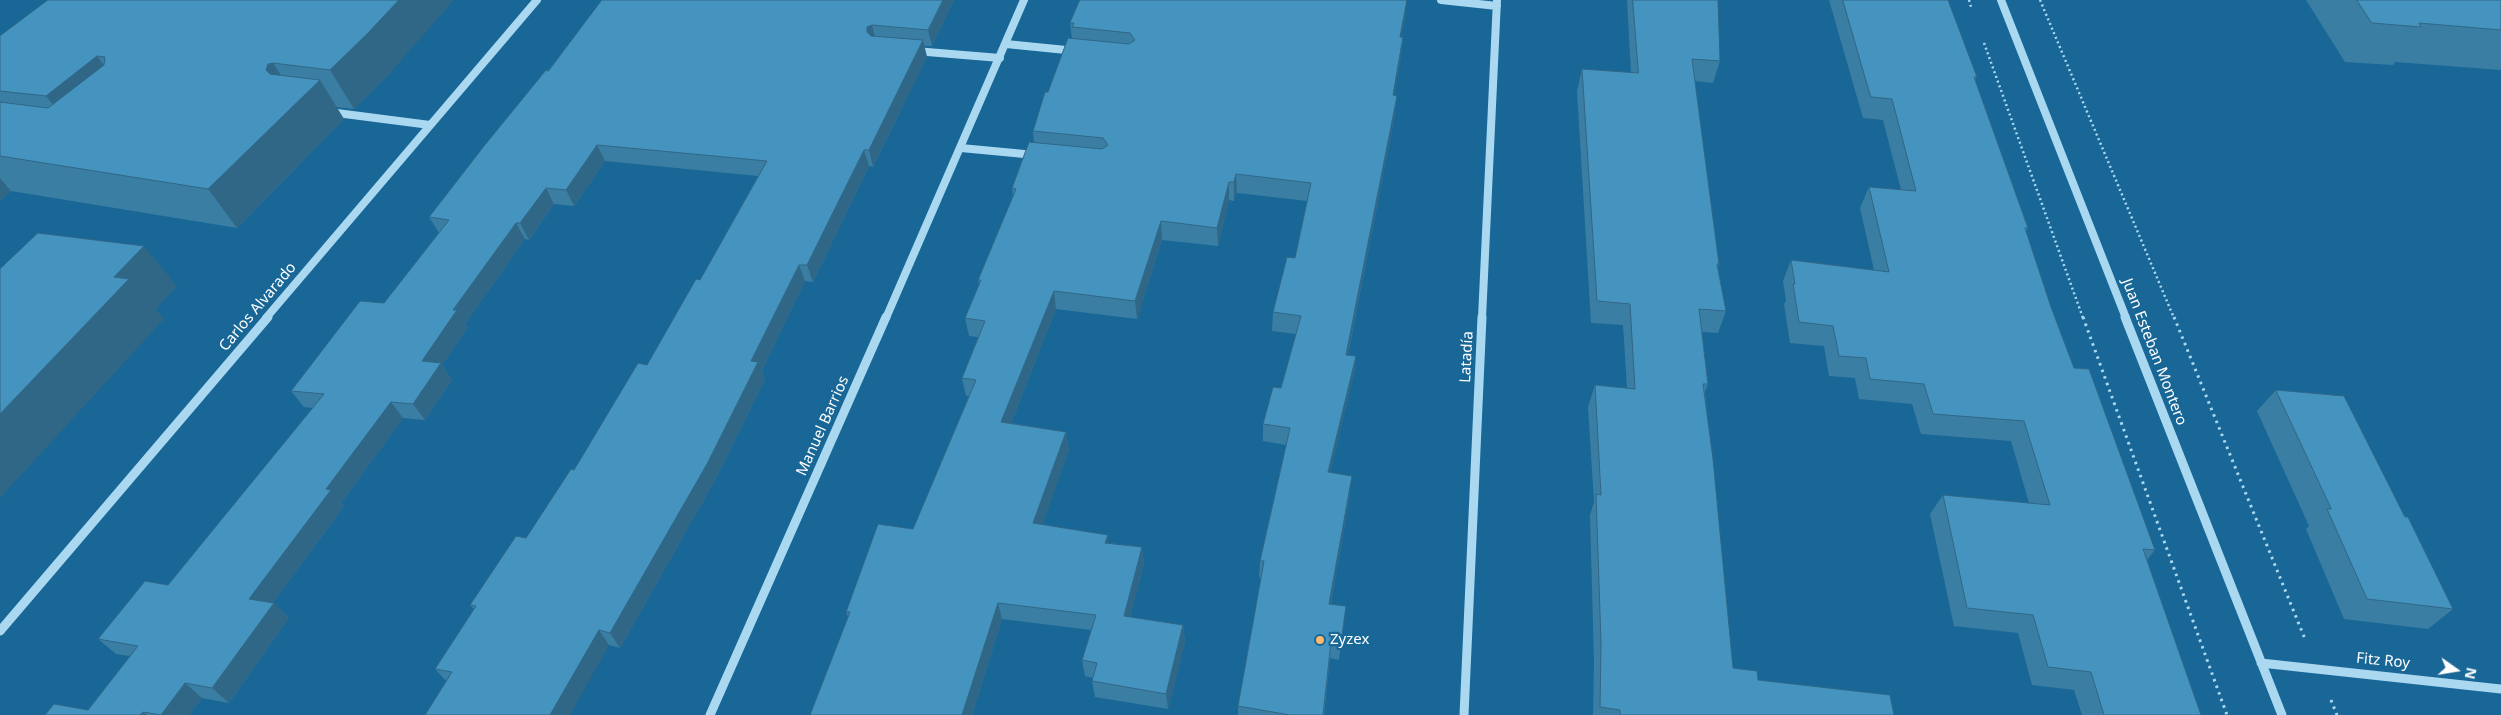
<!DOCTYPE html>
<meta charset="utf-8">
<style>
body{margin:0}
#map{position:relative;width:2501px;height:715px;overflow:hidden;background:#186797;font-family:"Noto Sans",sans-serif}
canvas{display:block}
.north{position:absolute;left:2431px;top:645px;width:50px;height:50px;-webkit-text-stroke:4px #186797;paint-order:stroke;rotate:103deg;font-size:14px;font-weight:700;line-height:20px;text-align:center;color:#fff}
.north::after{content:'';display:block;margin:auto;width:18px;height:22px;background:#fff;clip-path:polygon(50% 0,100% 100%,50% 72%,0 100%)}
</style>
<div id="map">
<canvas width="2501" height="715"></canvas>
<div class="north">N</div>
</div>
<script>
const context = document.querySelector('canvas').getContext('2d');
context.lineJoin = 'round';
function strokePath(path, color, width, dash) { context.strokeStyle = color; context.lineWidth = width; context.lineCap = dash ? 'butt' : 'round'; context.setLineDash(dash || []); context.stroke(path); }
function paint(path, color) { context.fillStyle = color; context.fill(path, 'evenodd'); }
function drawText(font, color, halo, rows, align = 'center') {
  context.font = font + ' "Noto Sans",sans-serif'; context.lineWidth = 4.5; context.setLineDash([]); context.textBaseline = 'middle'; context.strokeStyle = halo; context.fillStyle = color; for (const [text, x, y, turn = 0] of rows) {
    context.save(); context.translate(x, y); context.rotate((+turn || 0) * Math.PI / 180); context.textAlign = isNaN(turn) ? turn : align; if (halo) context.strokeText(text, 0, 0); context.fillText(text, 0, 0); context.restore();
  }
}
const pathFar1 = new Path2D(`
 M1969,0L1971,7
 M2040,0L2174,318
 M1984,43L2083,318`);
const path = new Path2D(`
 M2083,317L2227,715
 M2174,317L2305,639
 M2331,700L2337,715`);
const minorFar1 = new Path2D(`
 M1441,0L1497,6
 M2001,0L2126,318
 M1006,44L1076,51
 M915,51L1000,58
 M329,112L430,125
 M961,148L1035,155
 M266,318L537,0
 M886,318L1024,0
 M1482,318L1497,0`);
const minor = new Path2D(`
 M2125,317L2282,715
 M0,631L268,317
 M2261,663L2501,689
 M710,715L886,317
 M1464,715L1482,317`);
const wall = new Path2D(`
 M602,0H954L932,46H924L927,57L873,167L869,166L813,282L805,281L762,370L765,379L715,480L620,648L609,645L446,681L435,669L474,609L470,605L526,538L647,365L700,280L758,176L605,161L574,206L554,204L529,240L525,239L465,324L468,327L442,365L452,380L425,420L403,418L341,503L344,506L273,603L289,618L229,703L202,698L189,715H45L88,710L130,656L116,654L98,639L168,585L313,408L304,407L291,391L384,303L439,233L429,217L548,71Z
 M1627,0H1718L1720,61L1713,83L1695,81L1719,264L1718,268L1726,311L1718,333L1702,332L1708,384L1705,392L1733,668L1758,680L1894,715H1593L1594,662L1590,515L1594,502L1588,407L1595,385L1627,388L1623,325L1591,323L1577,91L1582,69L1631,73Z
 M1829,0H1948L1977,77L1975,80L2028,228L2026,232L2051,307L2074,368L2155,550L2147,560L2201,715H2082L2074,690L2032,685L2018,633L1954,626L1930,514L1943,495L2029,503L2011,441L1921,434L1912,404L1859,399L1855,378L1829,376L1824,346L1790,343L1784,304L1786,301L1783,281L1791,260L1874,270L1860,208L1869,187L1901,190L1883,120L1863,118Z
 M2306,0H2501V70L2395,62L2393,65L2345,62Z
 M1406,12L1401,37H1403L1401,56L1394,95L1395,114L1348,355L1356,356L1354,374L1330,473L1350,494L1331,604L1344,622L1339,660L1330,658L1324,715H1238V706L1261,578L1259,577L1260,561L1286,445L1263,441V424L1281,388L1296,334L1272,331L1273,312L1295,258L1307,201L1237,193L1234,201L1229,200L1218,246L1162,240L1137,319L1056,309L1011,423L1066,432L1069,450L1042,524L1109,543L1142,547L1144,564L1130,617L1183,625L1185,642L1168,709L1095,697L1092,681L1093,678L1085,676L1082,660L1091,630L1002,619L972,715H810L848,617L846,612L913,529L969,396H966L962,378L978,337L969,336L965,318L979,285L978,280L1013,196L1012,188L1034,143L1033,131L1048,92L1072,39L1070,23Z
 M0,36L391,72L354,109L336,107L344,119L237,228L11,191L0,201Z
 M2276,390L2405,517L2453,609L2428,629L2344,619L2306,529L2309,526L2257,411Z`);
const shadedWall = new Path2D(`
 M399,0H454L391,72L354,109L330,70Z
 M943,0H954L932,46L928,30Z
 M1407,0L1406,12L1398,55L1400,37Z
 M872,25L876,41L867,32V27Z
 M1403,37L1401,56L1391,113L1393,95Z
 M923,40L927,57L873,167L869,150Z
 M97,56L126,95L77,135L46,96Z
 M273,63L298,101L320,80L344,119L237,228L208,189L266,70L268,64Z
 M1397,96L1395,114L1344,373L1346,355Z
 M597,145L605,161L574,206L566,190Z
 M864,150L869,166L813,282L807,265Z
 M1236,174L1237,193L1234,201V182Z
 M0,178L11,191L0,201Z
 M1229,182V200L1218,246L1217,228Z
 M546,188L554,204L529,240L520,223Z
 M1161,221L1162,240L1137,319L1135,301Z
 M516,223L525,239L465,324L468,327L442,365L452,380L425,420L413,404L422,361L453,310Z
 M144,246L177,286L156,309L164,319L0,498V414L114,277Z
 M799,265L805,281L762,370L765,379L715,480L620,648L610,633L751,361Z
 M1054,291L1056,309L1004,440L1001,422Z
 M1356,356L1354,374L1326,490L1328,472Z
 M391,402L403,418L341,503L344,506L265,614L249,599L326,489Z
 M1066,432L1069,450L1037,540L1033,523Z
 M1352,476L1350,494L1328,620L1329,604Z
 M1108,535L1110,552L1105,543Z
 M1142,547L1144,564L1126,632L1124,616Z
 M274,603L289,618L229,703L212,688Z
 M998,603L1002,619L972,715H962Z
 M1183,625L1185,642L1168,709L1166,694Z
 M599,630L609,645L570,715H550Z
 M185,683L202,698L189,715H161Z
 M143,712L147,715H140Z`);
const building = new Path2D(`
 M48,0H399L368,33L330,70L273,63L268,64L266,70L270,74L320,80L208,189L0,156V102L48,108L104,65L105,57L97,56L46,96L0,91V36Z
 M602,0H943L928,30L872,25L867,27V32L871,36L923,40L869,150H864L807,265H799L751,361L758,362L707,464L610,633L599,630L550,715H425L452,672L435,669L476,606L470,605L516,536L526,538L571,469L574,470L638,363L647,365L696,279L700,280L767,161L597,145L566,190L546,188L520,223H516L453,310H457L422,361L441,363L413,404L391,402L326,489L331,490L249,599L274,603L212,688L185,683L161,715L143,712L140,715H45L54,704L88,710L138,646L98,639L145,581L168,585L324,394L291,391L360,301L384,303L449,220L429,217L484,146L546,70L548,71Z
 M1080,0H1407L1400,37H1403L1393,95L1397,96L1346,355L1356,356L1328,472L1352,476L1329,604L1346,606L1341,643L1331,642L1323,715H1290L1238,706L1264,561H1260L1290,428L1263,424L1273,387L1281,388L1301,316L1273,312L1287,257L1295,258L1311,183L1236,174L1234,182H1229L1217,228L1161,221L1135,301L1054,291L1001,422L1066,432L1033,523L1108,535L1105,543L1142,547L1124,616L1183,625L1166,694L1092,681L1097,663L1082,660L1096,615L998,603L962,715H810L850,612H846L878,524L913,529L976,380L962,378L985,321L965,318L981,280H978L1016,189L1012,188L1029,142L1102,149L1108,145L1103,138L1033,131L1045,92H1048L1068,38L1129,44L1135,40L1130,33L1072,27L1074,23H1070Z
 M1633,0H1718L1720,61L1692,59L1719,264H1717L1726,311L1699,309L1708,384H1703L1713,459L1733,668L1757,671L1758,680L1890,695L1894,715H1620V710L1600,707L1601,643L1596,494L1601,495L1595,385L1635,389L1630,304L1597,301L1582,69L1638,73Z
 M1843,0H1948L1977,77H1974L2028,228H2025L2051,307L2074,368L2089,369L2155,550L2143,549L2201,715H2104L2091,672L2048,667L2033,615L1967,608L1943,495L2050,505L2024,421L1933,414L1924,384L1870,379L1866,358L1839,356L1833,326L1799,322L1793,284H1795L1791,260L1889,272L1869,187L1916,191L1892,99L1871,97Z
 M2357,0H2501V30L2419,23L2421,27L2372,23Z
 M38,233L144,246L114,277L129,279L0,414V269Z
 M2276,390L2344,396L2405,517H2408L2453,609L2367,599L2327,509H2331Z`);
const markers = [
 [1320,640,5,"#ffb86b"]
];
const streetNames = [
 ["Carlos Alvarado",258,307,-50],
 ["Juan Esteban Montero",2154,352,69],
 ["Latadía",1467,357,-87],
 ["Manuel Barrios",823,426,-66],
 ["Fitz Roy",2383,661,6]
];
const poiNames = [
 ["Zyzex",1330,640]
];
strokePath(pathFar1, '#abd8f1', 2.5, [2, 3]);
strokePath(path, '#abd8f1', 3, [2.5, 4.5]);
strokePath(minorFar1, '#abd8f1', 8);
strokePath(minor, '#abd8f1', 9);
paint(wall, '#3b7ea4');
paint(shadedWall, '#306786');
paint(building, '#4593bf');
strokePath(building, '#306786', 1);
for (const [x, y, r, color] of markers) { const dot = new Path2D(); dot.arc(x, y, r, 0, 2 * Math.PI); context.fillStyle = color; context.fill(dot); strokePath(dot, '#186797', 2); }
drawText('15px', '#fff', '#186797', streetNames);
drawText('15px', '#fff', '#186797', poiNames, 'left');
</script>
